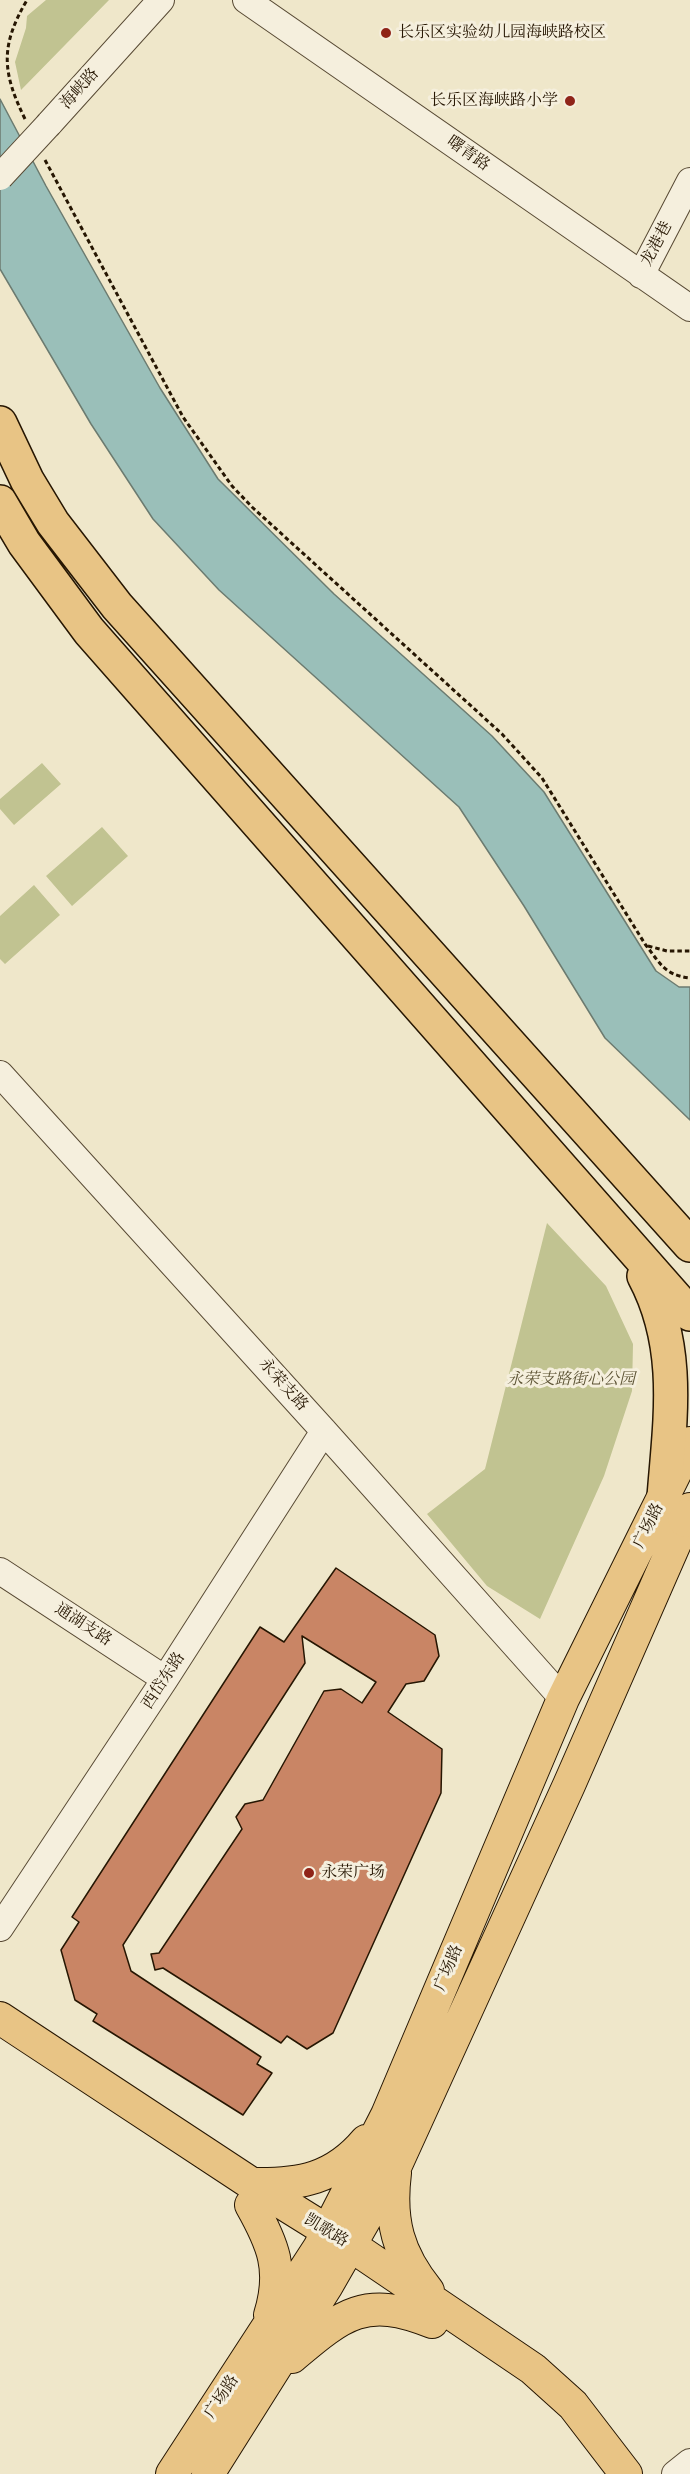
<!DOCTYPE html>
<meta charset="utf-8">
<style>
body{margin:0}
canvas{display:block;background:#efe7ca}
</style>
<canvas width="690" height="2474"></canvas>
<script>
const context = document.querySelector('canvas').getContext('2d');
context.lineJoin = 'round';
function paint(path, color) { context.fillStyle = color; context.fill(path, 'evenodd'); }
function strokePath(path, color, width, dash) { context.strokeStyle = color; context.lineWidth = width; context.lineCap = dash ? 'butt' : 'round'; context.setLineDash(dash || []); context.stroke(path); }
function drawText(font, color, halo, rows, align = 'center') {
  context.font = font + ' "IM FELL French Canon","Noto Serif SC",serif'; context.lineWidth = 6; context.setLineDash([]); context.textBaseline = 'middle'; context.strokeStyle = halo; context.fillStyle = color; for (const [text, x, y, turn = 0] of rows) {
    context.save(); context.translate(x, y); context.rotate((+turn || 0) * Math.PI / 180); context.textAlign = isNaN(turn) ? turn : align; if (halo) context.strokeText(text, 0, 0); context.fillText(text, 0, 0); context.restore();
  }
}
const green = new Path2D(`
 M46,0H109L21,90L15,62L26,28L27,16Z
 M42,763L61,784L14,825L0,809V799Z
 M102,827L128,856L72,906L46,876Z
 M34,885L60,915L5,964L0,959V916Z
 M547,1223L606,1286L633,1344L632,1391L604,1476L540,1619L487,1586L427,1514L485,1469Z`);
const water = new Path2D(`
 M0,99L46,186L160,388L218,479L334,594L492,736L544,792L656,971L679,987H690V1120L605,1038L524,906L459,807L219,590L153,519L91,424L0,269Z`);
const building = new Path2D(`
 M336,1568L435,1635L439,1656L424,1681L406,1684L388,1712L442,1749L441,1793L333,2033L307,2049L287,2036L281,2043L163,1968L155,1970L151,1954L159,1953L242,1829L236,1817L245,1804L263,1800L324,1691L341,1689L362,1703L376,1682L302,1636L305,1663L123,1945L131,1971L261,2057L257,2064L272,2073L243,2115L93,2021L97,2014L75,2000L61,1950L79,1922L72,1917L260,1627L284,1642Z`);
const path = new Path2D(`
 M25,119C2,72 0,46 27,0
 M45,160L183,417L232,486L252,507L502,734L542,778L645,944C660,963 664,975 690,978
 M648,946L667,951H690`);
const minor = new Path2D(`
 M246,0L690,308
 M49,124L161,0
 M641,275L690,181
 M0,1074L324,1431L563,1699
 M0,1571L165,1679
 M0,1928L165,1679L324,1431
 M675,2474L690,2462`);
const major = new Path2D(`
 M0,2018L252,2184L350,2245L533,2369L573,2405L626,2474
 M395,2173C389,2221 398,2254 428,2291
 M252,2184C300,2185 334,2179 366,2141
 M251,2205C273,2244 284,2270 270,2315
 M292,2357C343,2314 365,2295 432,2322
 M172,2474L319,2248L387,2115L563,1699L690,1443
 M208,2474L326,2287L396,2165L569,1785L690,1509`);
const highway = new Path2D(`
 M0,423L27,480L53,523L117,606L690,1245
 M0,502L24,543L89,631L690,1314
 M644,1276C682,1347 670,1420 664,1497
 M685,1520L690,1517`);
const minorBridge = new Path2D(`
 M0,177L49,124`);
const markers = [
 [386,33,6,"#8f2418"],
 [570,101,6,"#8f2418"],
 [309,1873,6,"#8f2418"]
];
const poiNames = [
 ["长乐区实验幼儿园海峡路校区",398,33],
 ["长乐区海峡路小学",558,101,"right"],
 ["永荣广场",321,1873]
];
const streetNames = [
 ["海峡路",80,89,-48],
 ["曙青路",468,154,35],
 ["龙港巷",657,244,-62],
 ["永荣支路",283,1385,48],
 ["广场路",649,1526,-64],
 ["通湖支路",83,1625,33],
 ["西岱东路",164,1681,-57],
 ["广场路",449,1968,-67],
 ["凯歌路",326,2231,31],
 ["广场路",222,2397,-57]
];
const parkNames = [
 ["永荣支路街心公园",571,1380]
];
paint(green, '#c1c391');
paint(water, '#9abfb9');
strokePath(water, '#6c7b70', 1.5);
paint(building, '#c98565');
strokePath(building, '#261602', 1.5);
strokePath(minor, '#584a34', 28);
strokePath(major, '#261602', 34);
strokePath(highway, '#261602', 36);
strokePath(path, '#261602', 3, [4.5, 3]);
strokePath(minor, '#f5efdd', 26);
strokePath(major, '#e8c485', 32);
strokePath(highway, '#e8c485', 33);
strokePath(minorBridge, '#584a34', 28, []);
strokePath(minorBridge, '#f5efdd', 26);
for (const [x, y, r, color] of markers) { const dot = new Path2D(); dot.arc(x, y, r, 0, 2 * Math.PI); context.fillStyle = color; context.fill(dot); strokePath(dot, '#f5efdd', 2); }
drawText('16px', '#261602', '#f5efdd', poiNames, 'left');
drawText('16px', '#261602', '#f5efdd', streetNames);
drawText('italic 16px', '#5c5334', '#f5efdd', parkNames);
</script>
